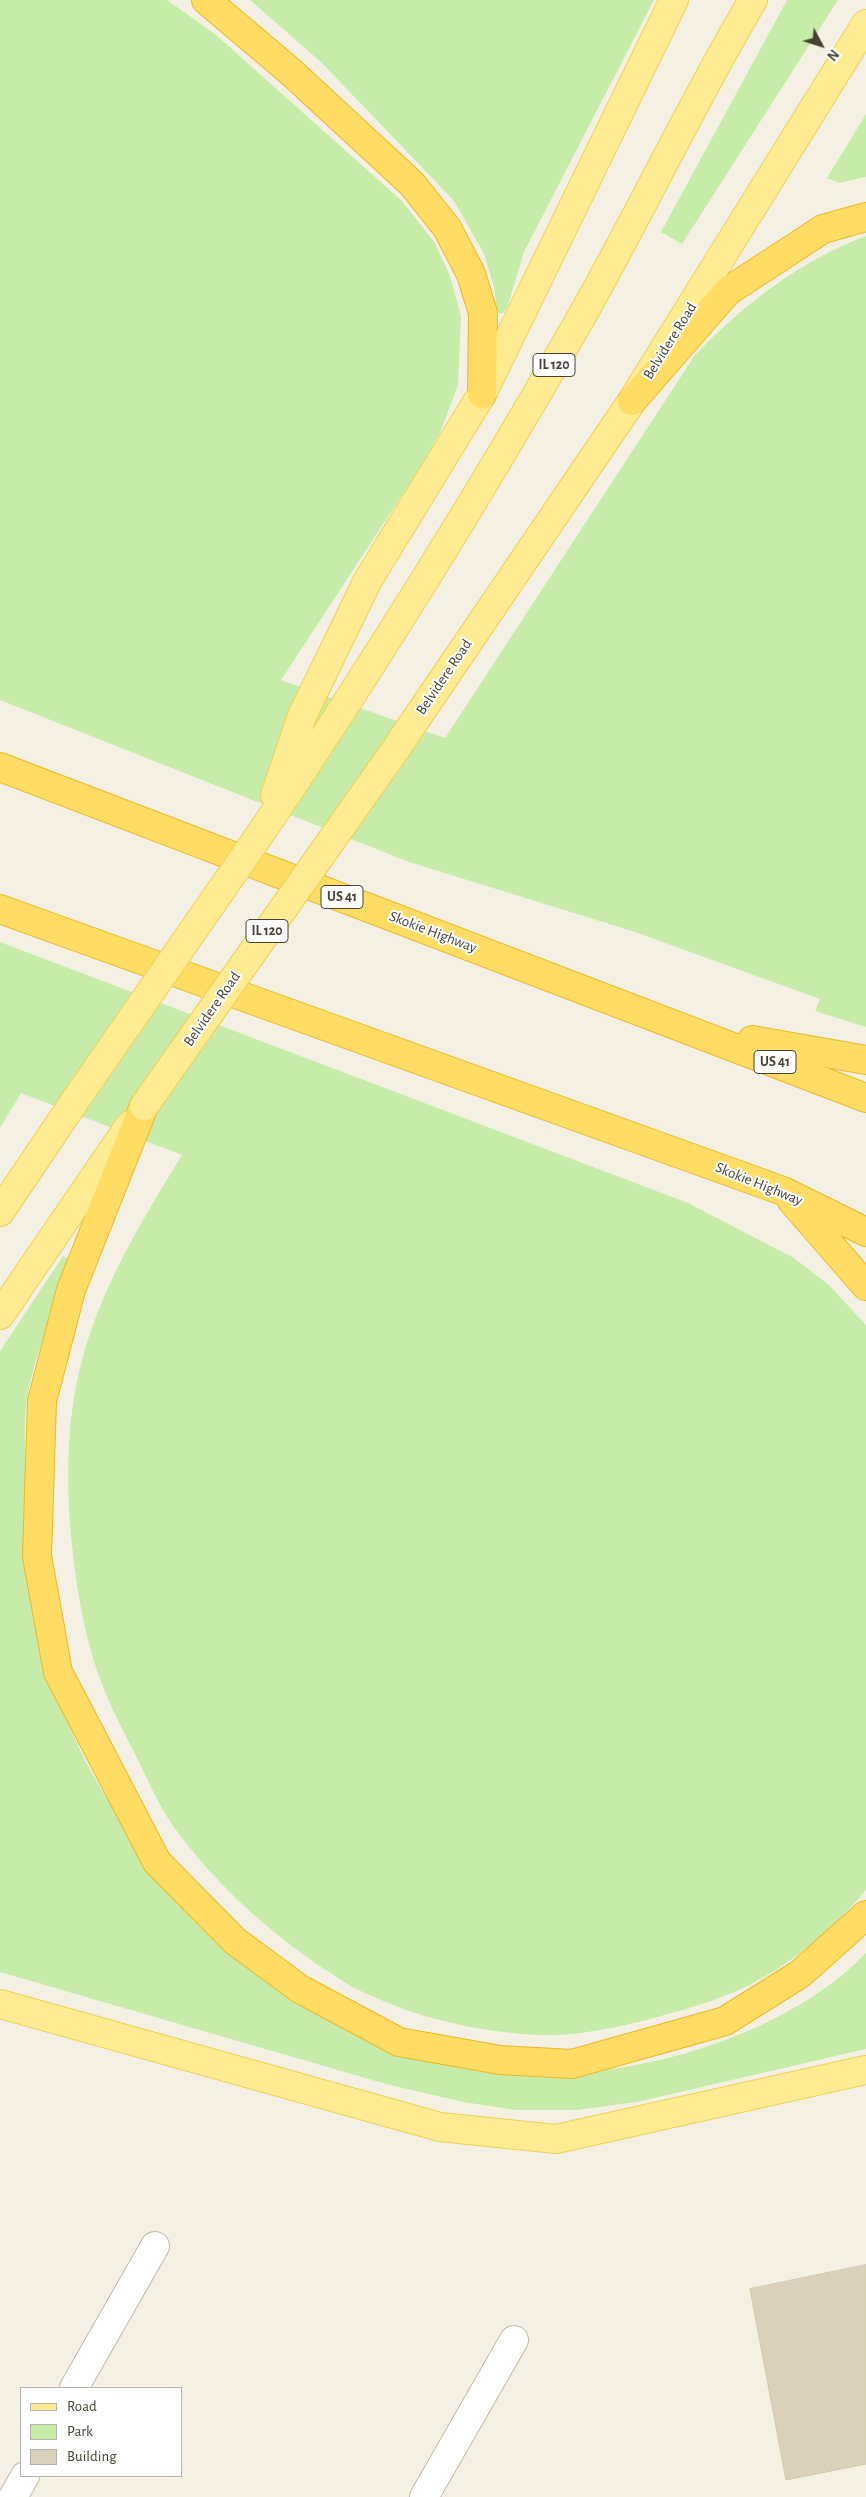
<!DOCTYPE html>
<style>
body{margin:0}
#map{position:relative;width:866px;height:2497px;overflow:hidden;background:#f4f1e4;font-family:"Alegreya Sans",sans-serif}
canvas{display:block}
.legend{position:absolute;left:20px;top:2387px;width:162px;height:90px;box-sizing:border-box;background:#fff;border:1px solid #b5b3ad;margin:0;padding:6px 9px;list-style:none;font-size:15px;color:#474133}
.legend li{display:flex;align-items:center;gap:10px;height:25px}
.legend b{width:25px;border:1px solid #b5b3ad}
.north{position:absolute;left:796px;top:20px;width:50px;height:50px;-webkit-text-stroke:4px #fff;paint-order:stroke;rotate:130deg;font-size:14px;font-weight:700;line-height:20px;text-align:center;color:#474133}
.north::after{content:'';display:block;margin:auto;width:18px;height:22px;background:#474133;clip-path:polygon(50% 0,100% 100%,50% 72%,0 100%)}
</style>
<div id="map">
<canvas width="866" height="2497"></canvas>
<ul class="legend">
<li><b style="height:6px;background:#ffeb92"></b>Road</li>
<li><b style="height:14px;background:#c7eca9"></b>Park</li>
<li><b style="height:14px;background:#d9d1bb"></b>Building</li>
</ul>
<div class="north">N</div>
</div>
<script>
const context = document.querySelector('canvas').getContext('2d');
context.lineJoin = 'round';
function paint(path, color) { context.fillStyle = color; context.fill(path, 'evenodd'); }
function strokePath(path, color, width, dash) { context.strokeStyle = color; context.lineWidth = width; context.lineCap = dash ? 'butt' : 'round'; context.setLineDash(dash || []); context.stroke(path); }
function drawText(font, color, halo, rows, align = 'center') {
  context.font = font + ' "Alegreya Sans",sans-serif'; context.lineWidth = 4; context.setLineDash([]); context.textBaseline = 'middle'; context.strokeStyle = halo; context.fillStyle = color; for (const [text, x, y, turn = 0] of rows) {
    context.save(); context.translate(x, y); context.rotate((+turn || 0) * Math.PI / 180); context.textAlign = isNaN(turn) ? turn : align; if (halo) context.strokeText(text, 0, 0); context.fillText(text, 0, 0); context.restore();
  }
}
const green = new Path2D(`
 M0,0H167L215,34L402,201L435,243L450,276L461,316L458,385L440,433L414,477L281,680L445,738L695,355C743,305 801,260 866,236V1027L815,1011L820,999L632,931L409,862L0,700Z
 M250,0H654L524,252L507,308L502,314L497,312L494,287L484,254L454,201L323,64Z
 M787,0H838L682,244L661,232Z
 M866,114V177L839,183L827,178Z
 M0,942L688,1203L794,1258L829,1285L866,1325V1890C835,1926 797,1960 755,1982C725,1998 693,2007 661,2016C632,2024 602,2031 571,2034C546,2037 520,2034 495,2031C448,2025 399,2010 356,1989C345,1984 335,1975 324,1969C269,1932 219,1887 179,1834C162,1812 150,1785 138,1760C128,1740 117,1720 108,1699C86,1648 76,1590 71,1535C66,1480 67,1421 80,1368C99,1290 141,1222 182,1155L21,1093L0,1128Z
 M63,1256L74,1261C56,1306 32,1358 26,1406C21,1450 32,1508 37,1552C44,1606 46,1665 66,1717C92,1785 131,1838 180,1893C210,1927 241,1963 278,1990C309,2013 347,2029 383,2042C403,2049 424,2058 445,2063C503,2078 560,2077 619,2068C706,2054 804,2017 866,1953V2049L637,2102L577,2110H516L463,2102L386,2084L0,1972V1351Z`);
const building = new Path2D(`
 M866,2265V2464L786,2480L750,2289Z`);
const minor = new Path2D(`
 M74,2388L155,2246
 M13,2497L25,2476
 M424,2497L514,2340`);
const major = new Path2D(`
 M391,756L632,401L866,24
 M275,795L302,716L368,580L482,394L674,0
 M265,827C372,667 475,503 571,335C635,225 688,109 753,0
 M0,1212L81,1092
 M0,1315L130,1125
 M0,2004L440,2127L556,2139L866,2070`);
const highway = new Path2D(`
 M206,0L291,72L412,184L447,228L471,274L483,313L482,394
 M632,401L728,291L823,229L866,217
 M0,767L866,1098
 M0,909L783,1191L866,1232
 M752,1040L866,1060
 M144,1106L71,1290L42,1401L37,1556L58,1672L157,1862L235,1941L300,1989L399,2042L500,2060L572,2064L725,2021L800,1974L866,1915
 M792,1201L866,1286`);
const majorBridge = new Path2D(`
 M81,1092L265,827
 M144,1106L391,756`);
const shields = [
 [554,365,42],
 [342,897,42],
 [267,931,42],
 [775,1062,42]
];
const shieldNames = [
 ["IL 120",554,365],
 ["US 41",342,897],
 ["IL 120",267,931],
 ["US 41",775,1062]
];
const streetNames = [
 ["Belvidere Road",670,341,-58],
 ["Belvidere Road",444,677,-56],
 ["Skokie Highway",433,932,21],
 ["Belvidere Road",212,1009,-55],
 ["Skokie Highway",759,1184,22]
];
paint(green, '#c7eca9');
paint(building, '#d9d1bb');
strokePath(building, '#d2c7ab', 1);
strokePath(minor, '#c0baa6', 30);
strokePath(major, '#efd157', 30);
strokePath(highway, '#ecb826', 30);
strokePath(minor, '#fff', 28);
strokePath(major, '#ffeb92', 28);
strokePath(highway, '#ffdc64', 28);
strokePath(majorBridge, '#efd157', 30, []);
strokePath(majorBridge, '#ffeb92', 28);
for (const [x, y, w] of shields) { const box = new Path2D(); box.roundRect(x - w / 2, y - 11.5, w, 23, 4); context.fillStyle = '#fff'; context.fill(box); strokePath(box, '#474133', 1); }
drawText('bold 14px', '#474133', null, shieldNames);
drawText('15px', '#474133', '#fff', streetNames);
</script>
